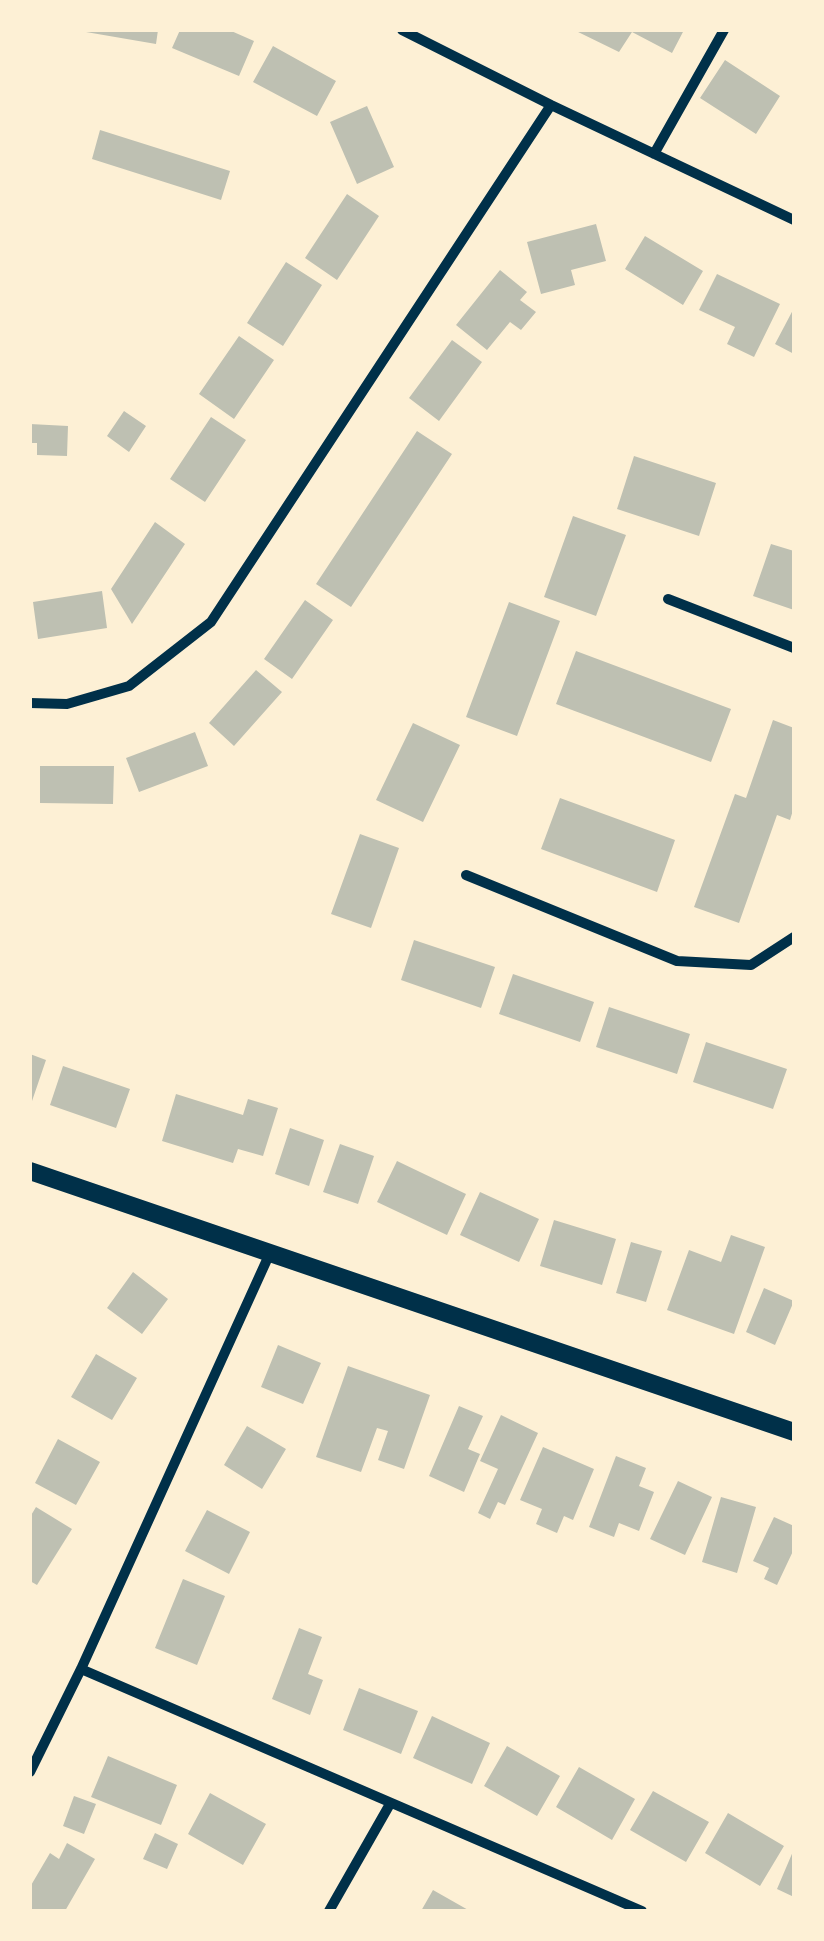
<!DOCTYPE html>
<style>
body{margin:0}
#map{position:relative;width:824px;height:1941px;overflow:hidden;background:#fdf0d5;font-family:Inter,sans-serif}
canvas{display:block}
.frame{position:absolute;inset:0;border:32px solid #fdf0d5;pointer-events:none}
</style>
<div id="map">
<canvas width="824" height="1941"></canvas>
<div class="frame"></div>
</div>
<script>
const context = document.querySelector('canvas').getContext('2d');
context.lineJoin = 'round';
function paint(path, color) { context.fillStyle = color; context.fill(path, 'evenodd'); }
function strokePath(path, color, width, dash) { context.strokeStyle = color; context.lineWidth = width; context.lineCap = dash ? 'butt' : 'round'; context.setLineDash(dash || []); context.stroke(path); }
const building = new Path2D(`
 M86,30H158L156,44L86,32Z
 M180,30H229L254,41L239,76L172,48Z
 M574,30H684L672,53L632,32L619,52Z
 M273,46L336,81L317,116L253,82Z
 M725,60L780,96L756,134L700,98Z
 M367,106L394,167L357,184L330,122Z
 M100,130L230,171L221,200L92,159Z
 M347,194L379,216L337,280L305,258Z
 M596,224L606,261L571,270L575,285L541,294L527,242Z
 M645,236L703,271L683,305L625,269Z
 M286,262L322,285L283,346L247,323Z
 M500,270L527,292L520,300L536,312L521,330L510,322L487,350L456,325Z
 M717,274L780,304L754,357L727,344L735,327L699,310Z
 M794,308V354L775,344Z
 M239,336L274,360L234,419L199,394Z
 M452,340L482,362L439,421L409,398Z
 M124,411L146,426L129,452L107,436Z
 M211,417L246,440L205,502L170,479Z
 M30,424L68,426L67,456L37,455V443H30Z
 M417,431L452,454L351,607L316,584Z
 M634,456L716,483L699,536L617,509Z
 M573,516L626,535L596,616L544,597Z
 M155,522L185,544L132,624L111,589Z
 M771,544L794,551V610L753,596Z
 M102,591L107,628L38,639L33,602Z
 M305,600L333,620L292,679L264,659Z
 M509,602L560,621L517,736L466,717Z
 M576,651L731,709L711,762L556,704Z
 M256,670L282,692L234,746L209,723Z
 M773,720L794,728V807L790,820L777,815L739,923L694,907L735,794L746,798Z
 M413,723L460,745L423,822L376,800Z
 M195,732L208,766L139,792L126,758Z
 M40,766H114L113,804L40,803Z
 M560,798L675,840L657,892L541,849Z
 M360,834L399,848L371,928L331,914Z
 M414,940L495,967L481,1008L401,980Z
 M513,974L594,1002L580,1042L499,1014Z
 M609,1007L690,1034L677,1074L596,1047Z
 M706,1042L787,1069L773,1109L693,1082Z
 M30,1054L46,1060L31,1104H30Z
 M63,1066L130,1089L116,1128L50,1105Z
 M176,1094L243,1115L248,1099L278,1108L263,1156L238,1149L233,1163L162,1141Z
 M290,1128L324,1140L309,1186L275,1174Z
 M340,1144L374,1156L358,1204L323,1192Z
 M397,1161L466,1194L447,1235L377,1202Z
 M480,1192L539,1219L519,1262L460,1235Z
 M554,1220L616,1239L602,1285L540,1266Z
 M731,1235L765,1247L734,1334L667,1310L689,1250L721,1262Z
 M631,1242L662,1251L646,1302L616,1293Z
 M133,1272L168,1299L142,1334L107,1308Z
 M764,1288L794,1301L775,1345L746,1332Z
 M278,1345L321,1363L303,1404L261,1387Z
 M96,1354L137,1378L112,1420L71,1397Z
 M348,1366L430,1395L404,1469L378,1460L388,1431L377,1428L361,1472L316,1457Z
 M459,1406L483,1416L468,1449L480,1454L464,1492L429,1476Z
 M501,1415L538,1433L505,1505L498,1502L490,1519L478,1513L498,1469L480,1461Z
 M247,1426L286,1449L262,1489L224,1465Z
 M58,1439L100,1462L76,1505L35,1483Z
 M543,1447L594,1469L573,1520L564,1516L557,1533L536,1524L542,1509L520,1500Z
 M616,1456L646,1468L639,1486L654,1492L639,1531L619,1523L614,1537L589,1527Z
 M678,1481L712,1497L685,1555L650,1539Z
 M721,1497L756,1507L737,1573L702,1562Z
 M36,1507L72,1529L37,1585L30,1581V1517Z
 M207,1510L250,1532L229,1574L185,1551Z
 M774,1517L794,1526V1549L777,1585L764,1579L769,1568L753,1561Z
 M183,1579L225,1596L197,1665L155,1648Z
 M299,1628L322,1637L308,1674L323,1680L310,1715L272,1699Z
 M359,1688L418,1711L401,1754L343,1730Z
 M432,1716L490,1743L472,1784L413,1758Z
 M507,1746L560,1776L537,1816L484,1786Z
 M108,1756L177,1785L161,1825L91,1797Z
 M579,1767L635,1799L612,1840L556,1807Z
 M653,1791L709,1822L686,1862L630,1830Z
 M210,1793L266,1824L243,1865L188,1834Z
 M74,1796L96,1804L84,1834L63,1826Z
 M728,1813L784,1846L760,1886L705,1853Z
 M155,1833L178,1844L167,1869L143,1859Z
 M67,1843L95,1859L65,1911H30V1887L50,1853L59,1859Z
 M794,1849V1897L777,1889Z
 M433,1890L470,1911H421Z`);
const minor = new Path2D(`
 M402,30L551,105L794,220
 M654,154L724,30
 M668,599L794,648
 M30,703L67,704L129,686L211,622L551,105
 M466,875L677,961L751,965L794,937
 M81,1669L642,1911
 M30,1772L81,1669L270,1253
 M329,1911L390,1804`);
const tertiary = new Path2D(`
 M30,1171L794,1432`);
paint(building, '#bec0b2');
strokePath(minor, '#003049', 10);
strokePath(tertiary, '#003049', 18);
</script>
